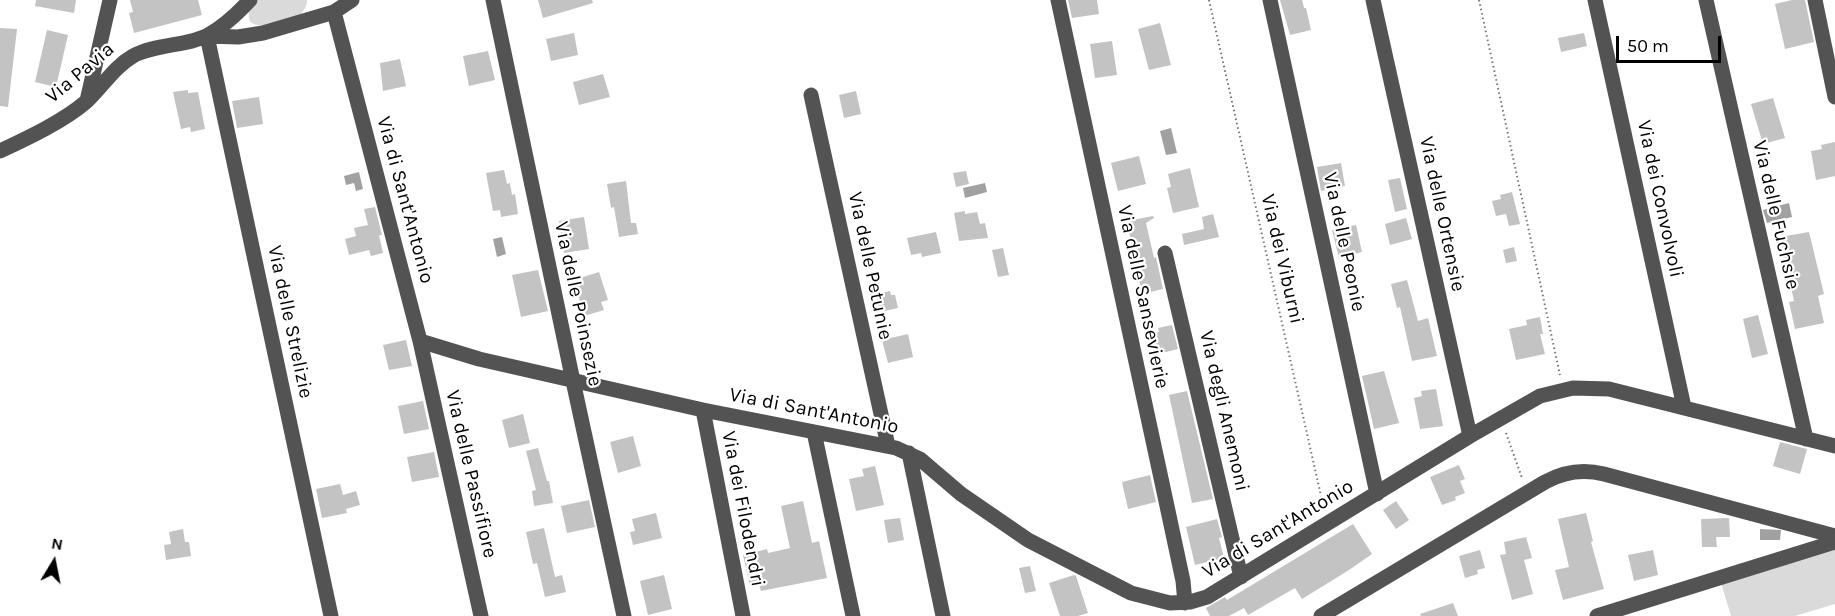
<!DOCTYPE html>
<style>
body{margin:0}
#map{position:relative;width:1835px;height:616px;overflow:hidden;background:#fff;font-family:Karla,sans-serif}
canvas{display:block}
.north{position:absolute;left:24px;top:532px;width:60px;height:60px;-webkit-text-stroke:4px #fff;paint-order:stroke;rotate:10deg;font-size:16px;font-weight:700;line-height:24px;text-align:center;color:#000}
.north::after{content:'';display:block;margin:auto;width:21px;height:27px;background:#000;clip-path:polygon(50% 0,100% 100%,50% 72%,0 100%)}
.scale{position:absolute;left:1616px;top:36px;width:105px;height:27px;box-sizing:border-box;border:3px solid #000;border-top:0;padding-left:8px;font-size:18px;line-height:21px;white-space:nowrap;color:#000;-webkit-text-stroke:4px #fff;paint-order:stroke}
</style>
<div id="map">
<canvas width="1835" height="616"></canvas>
<div class="north">N</div>
<div class="scale">50 m</div>
</div>
<script>
const context = document.querySelector('canvas').getContext('2d');
context.lineJoin = 'round';
function paint(path, color) { context.fillStyle = color; context.fill(path, 'evenodd'); }
function strokePath(path, color, width, dash) { context.strokeStyle = color; context.lineWidth = width; context.lineCap = dash ? 'butt' : 'round'; context.setLineDash(dash || []); context.stroke(path); }
function drawText(font, color, halo, rows, align = 'center') {
  context.font = font + ' Karla,sans-serif'; context.lineWidth = 4.5; context.setLineDash([]); context.textBaseline = 'middle'; context.strokeStyle = halo; context.fillStyle = color; for (const [text, x, y, turn = 0] of rows) {
    context.save(); context.translate(x, y); context.rotate((+turn || 0) * Math.PI / 180); context.textAlign = isNaN(turn) ? turn : align; if (halo) context.strokeText(text, 0, 0); context.fillText(text, 0, 0); context.restore();
  }
}
const green = new Path2D(`
 M256,0H307C307,23 265,32 250,22C247,12 249,8 256,0Z
 M1835,546V604L1795,616H1731L1721,583Z`);
const water = new Path2D(`
 M1171,128L1177,153L1166,155L1160,131Z
 M359,172L363,189L356,191L354,183L346,185L344,176Z
 M985,183L987,192L965,198L963,188Z
 M1789,203L1792,217L1767,223L1763,210Z
 M502,237L506,254L497,257L493,239Z
 M1760,529L1781,530L1780,540H1760Z`);
const building = new Path2D(`
 M36,0H76L74,13L35,6Z
 M130,0H198L202,15L134,33L129,13L133,12Z
 M538,0H592L593,3L543,18Z
 M1068,0H1097L1099,14L1072,18Z
 M1280,0H1302L1304,8H1306L1311,30L1290,35Z
 M1792,0H1805L1814,42L1785,49L1775,4Z
 M1160,23L1171,65L1149,70L1138,29Z
 M0,28L17,29L8,107L0,106Z
 M47,30L68,35L56,87L35,82Z
 M574,33L578,55L551,61L546,39Z
 M1584,33L1587,46L1561,52L1558,38Z
 M1112,41L1117,75L1095,78L1090,44Z
 M488,51L495,80L469,86L463,56Z
 M400,59L406,86L383,91L380,63Z
 M603,74L610,97L579,105L573,82Z
 M188,90V93L198,92L205,129L191,132L190,127L181,129L173,92Z
 M856,91L861,114L844,118L839,95Z
 M259,97L263,124L237,128L232,101Z
 M1773,98L1785,138L1763,144L1751,104Z
 M1835,142V176L1816,180L1811,151L1822,149L1821,145Z
 M1139,156L1146,184L1118,191L1111,163Z
 M1341,163L1345,186L1321,191L1317,167Z
 M1190,168L1199,207L1173,213L1167,188L1171,187L1168,174Z
 M504,170L507,184L510,183L512,195L515,194L518,214L501,217L500,210L493,211L486,173Z
 M966,171L969,184L956,187L953,173Z
 M1400,178L1407,209L1395,212L1388,180Z
 M626,181L631,223H636L638,234L619,237L614,207L611,208L607,184Z
 M1512,192L1520,224L1509,226L1506,214L1496,216L1492,201L1501,199L1500,195Z
 M375,207L382,235H379L383,253L371,256L369,250L349,255L345,239L356,236L354,228L368,225L364,209Z
 M965,211V214L977,212L980,224L985,223L988,238L959,241L954,213Z
 M1213,214L1219,237L1184,245L1182,234L1204,229L1202,217Z
 M1153,216L1154,218L1146,223L1154,258L1156,257L1163,289L1142,294L1129,232L1125,235L1122,222Z
 M584,217L589,249L564,253L559,221Z
 M1406,218L1412,239L1390,245L1385,224Z
 M1356,225L1362,252L1339,258L1332,230Z
 M936,232L941,253L922,257L921,253L911,255L907,238Z
 M1809,232L1824,294L1818,296L1824,323L1795,329L1789,302L1794,301L1780,237Z
 M1514,247L1517,261L1506,263L1503,250Z
 M1003,248L1009,275L998,277L992,250Z
 M538,270L548,311L521,317L512,275Z
 M599,272L608,300L601,302L604,310L584,316L574,280Z
 M1407,280L1418,321L1428,318L1437,356L1412,361L1400,307L1397,308L1391,284Z
 M890,291L891,295H895L898,308L880,312L876,294Z
 M1758,315L1768,354L1752,358L1743,319Z
 M1540,317L1543,334H1540L1545,354L1516,360L1509,329L1527,325L1526,320Z
 M1172,325L1178,349L1154,355L1150,334L1159,332L1158,328Z
 M908,334L913,357L888,363L882,340Z
 M406,340L412,366L389,370L383,345Z
 M1384,371L1399,423L1374,429L1362,376Z
 M1436,389L1443,426L1420,429L1414,398L1422,396L1421,391Z
 M1187,391L1213,499L1192,503L1169,395Z
 M423,401L429,429L404,434L398,406Z
 M523,414L530,443L509,448L502,420Z
 M633,436L641,466L618,473L610,442Z
 M1780,442L1807,449L1800,474L1773,466Z
 M538,448L547,481H549L553,503L534,506L532,491L536,490L526,451Z
 M434,452L439,477L412,482L407,457Z
 M1459,465L1465,479L1460,481L1465,493L1455,497L1456,500L1442,505L1430,477Z
 M875,466L884,505L856,511L849,479L864,476L862,469Z
 M1150,475L1156,502L1128,509L1122,482Z
 M340,484L343,495L356,491L360,505L346,509L347,513L322,518L316,489Z
 M589,500L595,527L567,533L561,506Z
 M803,501L812,543L819,541L827,578L761,591L759,584L750,586L743,555L767,549L768,553L790,548L781,506Z
 M1396,501L1409,520L1396,529L1383,510Z
 M656,513L662,538L633,545L630,532L635,531L632,519Z
 M1586,513L1593,541L1591,542L1604,589L1563,600L1555,570L1569,567L1558,519Z
 M900,518L904,540L888,543L884,520Z
 M1729,518L1730,537H1716L1717,547H1702L1701,519Z
 M1217,519L1222,537L1219,538L1224,558L1195,565L1186,527Z
 M1353,524L1372,554L1349,570L1302,599L1295,588L1248,615L1244,608L1229,616H1210L1206,608L1225,597L1227,600Z
 M544,528L555,577L562,575L566,592L545,597L537,563L533,564L526,532Z
 M183,529L185,542H189L191,556L166,560L164,545L171,544L169,532Z
 M1526,537L1532,558L1524,560L1533,594L1512,600L1500,555L1506,554L1504,542Z
 M1480,550L1485,568L1477,570L1478,574L1465,578L1459,556Z
 M1653,550L1658,575L1634,581L1628,555Z
 M1030,566L1036,591L1025,593L1019,568Z
 M664,575L672,609L648,615L640,581Z
 M1074,575L1076,576L1088,613L1078,616H1060L1049,583Z
 M1453,603L1458,616H1421L1420,614Z`);
const path = new Path2D(`
 M1209,0L1324,509
 M1479,0L1560,375
 M1506,433L1522,478`);
const minor = new Path2D(`
 M493,0L573,381L624,616
 M1058,0L1164,492L1183,581L1185,603
 M1270,0L1377,494
 M1373,0L1470,436
 M1595,0L1684,407
 M1706,0L1806,439
 M1815,0L1835,97
 M334,12L420,341L479,359L703,410L896,448L920,459L961,494L1028,540L1131,593L1170,603L1190,602L1207,597L1470,436L1540,396L1573,388L1609,389L1835,446
 M207,36L331,616
 M207,36L238,37L263,33L334,12L352,0
 M811,95L888,446
 M87,101L110,0
 M0,151C28,138 64,121 87,101C103,86 114,67 133,56C155,44 188,46 208,35C223,27 238,13 250,0
 M1165,253L1241,577
 M420,341L481,616
 M703,410L743,616
 M814,432L853,616
 M909,453L943,616
 M1321,616L1545,482C1563,472 1584,469 1604,474L1835,536
 M1597,616L1835,542`);
const streetNames = [
 ["Via Pavia",80,73,-40],
 ["Via dei Convolvoli",1660,199,78],
 ["Via di Sant'Antonio",405,200,75],
 ["Via delle Ortensie",1442,214,78],
 ["Via delle Fuchsie",1776,215,77],
 ["Via delle Peonie",1344,242,78],
 ["Via dei Viburni",1282,259,77],
 ["Via delle Petunie",870,266,78],
 ["Via delle Sansevierie",1143,297,78],
 ["Via delle Poinsezie",578,304,78],
 ["Via delle Strelizie",290,322,78],
 ["Via di Sant'Antonio",814,411,11],
 ["Via degli Anemoni",1224,411,77],
 ["Via delle Passifiore",471,474,77],
 ["Via dei Filodendri",743,509,79],
 ["Via di Sant'Antonio",1278,529,-31]
];
paint(green, '#dadada');
paint(water, '#a1a1a1');
paint(building, '#c3c3c3');
strokePath(path, '#757575', 2, [1.5, 3]);
strokePath(minor, '#535353', 15);
drawText('20px', '#000', '#fff', streetNames);
</script>
